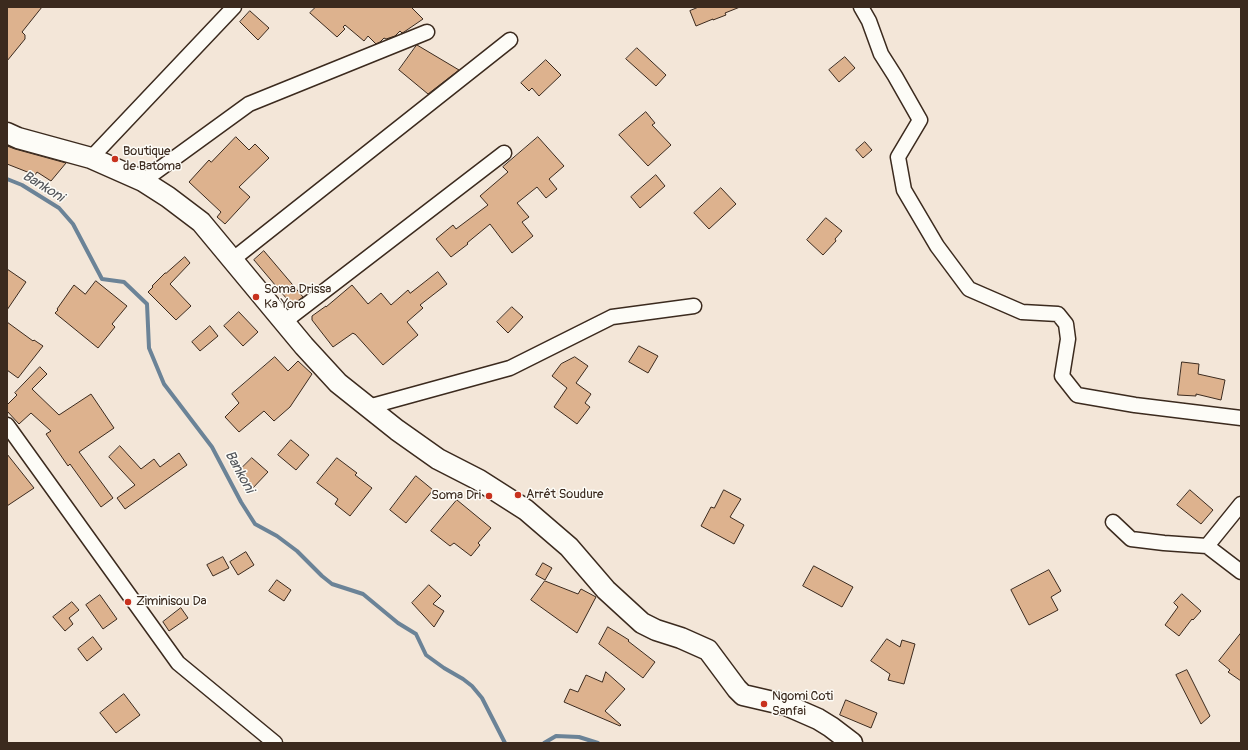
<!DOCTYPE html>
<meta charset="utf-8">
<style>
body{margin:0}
#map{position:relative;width:1248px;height:750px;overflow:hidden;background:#f3e6d8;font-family:Pangolin,sans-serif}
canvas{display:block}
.frame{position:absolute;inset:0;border:8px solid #3b2a1e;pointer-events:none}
</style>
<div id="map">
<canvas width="1248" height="750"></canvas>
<div class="frame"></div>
</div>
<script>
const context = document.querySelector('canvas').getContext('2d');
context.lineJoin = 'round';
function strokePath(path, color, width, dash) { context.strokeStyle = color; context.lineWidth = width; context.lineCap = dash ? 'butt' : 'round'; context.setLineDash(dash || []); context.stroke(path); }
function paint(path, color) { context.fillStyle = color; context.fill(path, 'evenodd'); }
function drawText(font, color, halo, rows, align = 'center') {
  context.font = font + ' Pangolin,sans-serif'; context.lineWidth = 3; context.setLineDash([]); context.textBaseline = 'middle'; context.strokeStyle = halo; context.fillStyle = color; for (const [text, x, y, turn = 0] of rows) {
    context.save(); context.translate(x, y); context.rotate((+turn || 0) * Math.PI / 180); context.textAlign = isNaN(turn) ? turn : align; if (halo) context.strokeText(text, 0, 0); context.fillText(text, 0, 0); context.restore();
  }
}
const stream = new Path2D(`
 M7,179L22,185L59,208L73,224L102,279L124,282L147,304L149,348L164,384L212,447L241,502L255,524L277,536L297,551L322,576L332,584L363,594L398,623L416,634L426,655L444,668L463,679L472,686L482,698L505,743
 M544,743L556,736L579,737L598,743`);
const building = new Path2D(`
 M7,7H42L22,32L25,35V39L7,61Z
 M316,7H411L423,19L404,32L402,33L400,31L395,36L386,39L384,38L380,42L376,44L368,36L364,41L345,25L343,27L345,29L337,37L310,13Z
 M699,7H740L725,13L726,15L713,20V19L696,26L690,11Z
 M250,11L269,28L258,40L240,22Z
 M417,45L459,70L428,94L399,70Z
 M637,48L666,75L656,86L626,59Z
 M845,57L855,68L839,82L829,70Z
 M546,60L561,75L539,96L532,88L529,91L521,83Z
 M646,112L655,123L652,125L671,145L648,166L619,135Z
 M236,137L249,150L255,144L269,158L239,187L250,197L225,224L217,217L221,212L189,182L209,160L211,162Z
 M538,137L564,166L549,179L557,189L546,198L537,187L517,203L529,217L522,222L533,236L512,253L490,224L467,243L468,244L451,257L436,239L453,225L456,229L488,205L480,196L508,172L503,167Z
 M865,142L872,150L863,158L856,150Z
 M7,146L15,149L66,163L51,181L37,172L35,175L7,164Z
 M656,175L665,186L640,208L631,197Z
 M721,188L736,204L709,229L694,213Z
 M826,218L842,231L835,239L836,241L823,255L807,240Z
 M264,251L303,297L292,305L254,260Z
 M185,257L190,263L170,284L191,306L176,320L148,292L153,287L152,286L165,273H166Z
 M7,269L26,282L7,310Z
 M438,272L447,284L420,305L423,308L407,322L418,335L383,365L355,334H354L353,333L333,347L312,320V316L326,306V307L352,285L368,304L381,293L391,305L408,290L410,293Z
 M96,281L127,306L112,324L115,327L98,348L55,313L58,310L57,309L74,285L85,294Z
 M512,307L523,317L508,333L497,322Z
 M239,312L258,332L243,346L224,326Z
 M7,322L33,341L34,340L43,346L18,378L7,370Z
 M210,326L218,336L200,351L192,342Z
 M639,346L658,356L648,373L629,362Z
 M275,357L288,371L298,361L312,374L290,407L274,421L264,411L239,432L225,417L239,403L232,394Z
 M575,357L588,366L576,383L591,394L585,403L590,407L577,424L554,407L567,388L552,376L561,364Z
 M1182,362L1199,364L1198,374L1225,380L1221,400L1196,394V396L1178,395Z
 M40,367L47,374L32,389L59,415L91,394L114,428L79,452L113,498L101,507L70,464L68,466L46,434L51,431L31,413L19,424L7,411V405L17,395L15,393Z
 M291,440L309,455L296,470L278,455Z
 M120,446L141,469L154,459L160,467L179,453L187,465L125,509L117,498L135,485L109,457Z
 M7,454L34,488L7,506Z
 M252,458L268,472L251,490L236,474Z
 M337,458L357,473L355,475L372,488L350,516L335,504L338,499L317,483Z
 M416,476L433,490L406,523L390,510Z
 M724,490L741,499L730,517L744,525L734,544L701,526L711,507L714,508Z
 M1190,490L1213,510L1201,524L1177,505Z
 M457,500L491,528L478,543L480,545L471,556L454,543L450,546L431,531Z
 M246,552L254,565L238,575L230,562Z
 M223,557L229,568L213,576L207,565Z
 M543,563L552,568L545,580L536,575Z
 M814,566L853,587L842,607L803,586Z
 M1049,570L1061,591L1051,597L1058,610L1029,625L1011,590Z
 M277,580L291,590L284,601L269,591Z
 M545,581L578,594L581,589L596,597L577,633L531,600Z
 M429,585L441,596L433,604L444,611L434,627L412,603Z
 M1182,594L1201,611L1193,620L1192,619L1179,636L1165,625L1178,607L1174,603Z
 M100,595L117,619L103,629L86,605Z
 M72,602L79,610L69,618L73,624L65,631L53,617Z
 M181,608L188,618L169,631L163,622Z
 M608,627L629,640L628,641L655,662L643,678L599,644Z
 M1241,633V681L1228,672L1230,670L1219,661Z
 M93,637L102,649L87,661L78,649Z
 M887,639L900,647L902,640L915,644L904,684L888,680L890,674L871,661Z
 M1187,670L1210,716L1201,724L1176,675Z
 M606,672L625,689L605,711L621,725L620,726L564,702L570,689L578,692L586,675L602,682Z
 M124,694L140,715L116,733L100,713Z
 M846,700L877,713L871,728L840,715Z`);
const street = new Path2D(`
 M861,7L869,21L881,54L895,76L920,120L898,157L904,190L937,246L969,289L1022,312L1058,314L1066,324L1068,339L1062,376L1077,395L1135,405L1241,418
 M91,158L234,7
 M143,181L249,104L427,32
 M232,260L510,40
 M284,322L504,153
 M368,407L510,368L612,317L694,306
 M7,425L178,663L275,743
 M1113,522L1131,539L1164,543L1207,546L1241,572
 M1207,546L1241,504`);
const secondary = new Path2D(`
 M7,133L18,138L91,158L143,181L168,197L201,222L304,346L338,383L397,430L438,459L479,480L526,510L569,547L606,590L642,623L656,630L681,638L708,650L737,689L743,695L786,705L818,719L831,727L852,743`);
const markers = [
 [115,159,4,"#c8321e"],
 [256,297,4,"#c8321e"],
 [518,495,4,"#c8321e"],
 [489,496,4,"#c8321e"],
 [128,602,4,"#c8321e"],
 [764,704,4,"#c8321e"]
];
const poiNames = [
 ["Boutique",123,152],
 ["de Batoma",123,167],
 ["Soma Drissa",264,290],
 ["Ka Yoro",264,305],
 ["Arrêt Soudure",526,495],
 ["Soma Dri",481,496,"right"],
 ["Ziminisou Da",136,602],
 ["Ngomi Coti",772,697],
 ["Sanfai",772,712]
];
const waterNames = [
 ["Bankoni",43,187,32],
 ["Bankoni",239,472,61]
];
strokePath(stream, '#6b8397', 4);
paint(building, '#ddb28e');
strokePath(building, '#3b2a1e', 1);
strokePath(street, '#3b2a1e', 17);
strokePath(secondary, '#3b2a1e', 23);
strokePath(street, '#fdfcf7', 14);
strokePath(secondary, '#fdfcf7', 20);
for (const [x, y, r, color] of markers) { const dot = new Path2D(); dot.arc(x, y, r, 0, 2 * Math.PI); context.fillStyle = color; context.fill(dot); strokePath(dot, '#fdfcf7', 1.5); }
drawText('13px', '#3b2a1e', '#fdfcf7', poiNames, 'left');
drawText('italic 14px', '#53565b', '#fdfcf7', waterNames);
</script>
